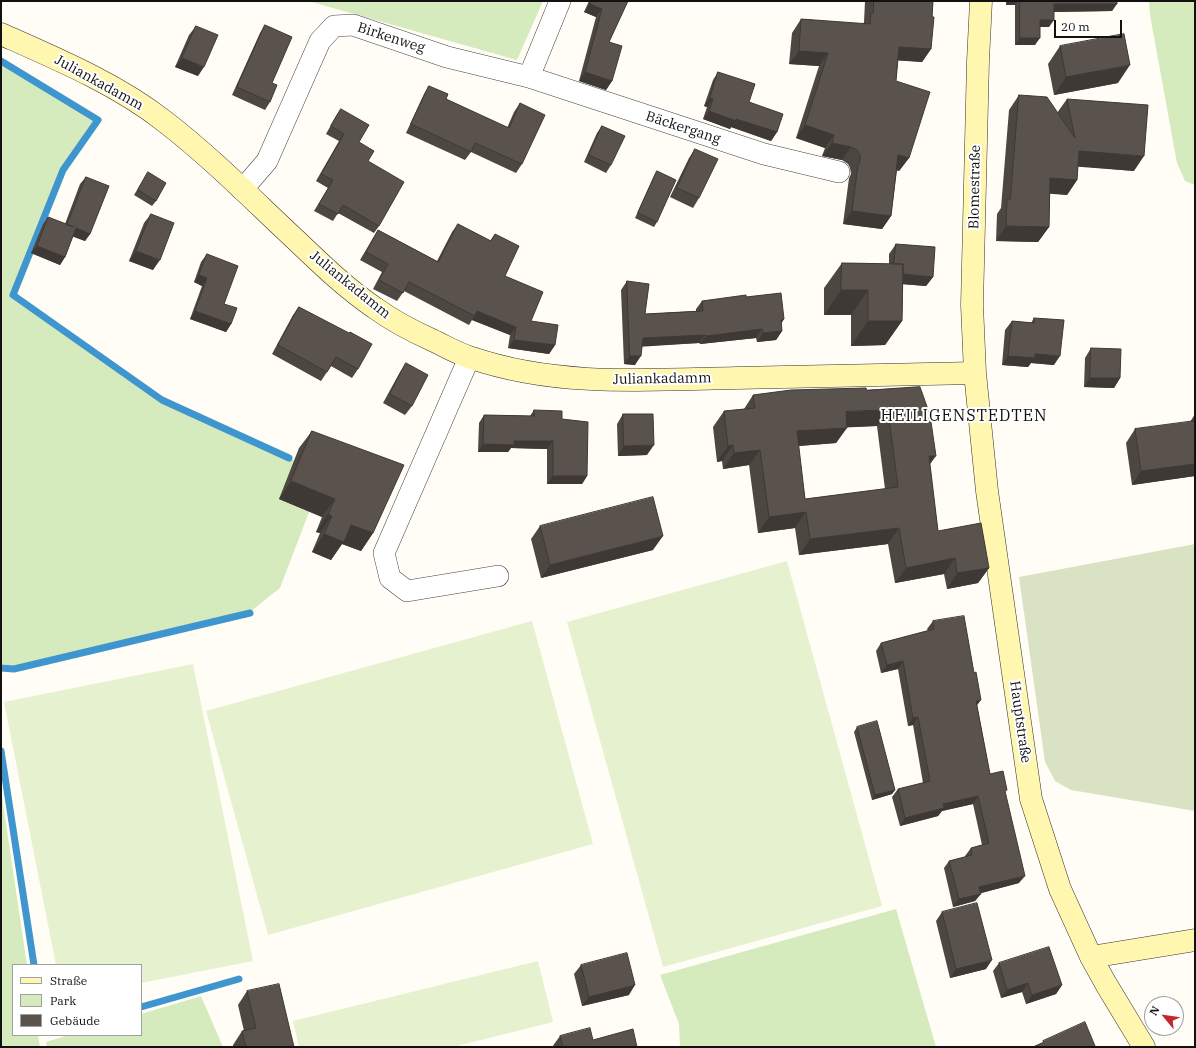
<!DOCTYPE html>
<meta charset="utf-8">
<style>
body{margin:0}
#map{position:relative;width:1196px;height:1048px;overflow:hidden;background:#fffdf5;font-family:"IBM Plex Serif",serif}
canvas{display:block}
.frame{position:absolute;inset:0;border:2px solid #111;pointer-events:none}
.legend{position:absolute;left:12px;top:964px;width:130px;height:72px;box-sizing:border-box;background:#fff;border:1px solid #a0a0a0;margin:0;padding:5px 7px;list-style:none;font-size:12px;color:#111}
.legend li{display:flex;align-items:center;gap:8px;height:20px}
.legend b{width:20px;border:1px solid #a0a0a0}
.north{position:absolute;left:1144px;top:996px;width:40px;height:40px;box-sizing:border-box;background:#fff;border:1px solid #a0a0a0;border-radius:50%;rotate:299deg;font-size:11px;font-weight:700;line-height:16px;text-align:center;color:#111}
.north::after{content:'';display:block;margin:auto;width:14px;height:18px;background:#c4262e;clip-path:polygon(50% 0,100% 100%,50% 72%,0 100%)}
.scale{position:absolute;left:1054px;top:20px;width:68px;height:18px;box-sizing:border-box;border:2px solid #111;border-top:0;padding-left:5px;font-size:12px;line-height:14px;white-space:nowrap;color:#111;-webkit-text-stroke:3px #fff;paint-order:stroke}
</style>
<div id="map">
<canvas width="1196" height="1048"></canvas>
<div class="frame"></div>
<ul class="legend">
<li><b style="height:5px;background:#fff6b0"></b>Straße</li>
<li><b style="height:11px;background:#d5ebbd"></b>Park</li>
<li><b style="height:11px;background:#5a524d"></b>Gebäude</li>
</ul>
<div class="north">N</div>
<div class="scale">20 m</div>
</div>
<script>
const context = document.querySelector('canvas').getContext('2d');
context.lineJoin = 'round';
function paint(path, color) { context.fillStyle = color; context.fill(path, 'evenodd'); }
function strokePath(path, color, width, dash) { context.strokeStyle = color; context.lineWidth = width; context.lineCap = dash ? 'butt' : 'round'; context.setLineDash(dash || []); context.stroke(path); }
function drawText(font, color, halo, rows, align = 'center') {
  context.font = font + ' "IBM Plex Serif",serif'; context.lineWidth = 4; context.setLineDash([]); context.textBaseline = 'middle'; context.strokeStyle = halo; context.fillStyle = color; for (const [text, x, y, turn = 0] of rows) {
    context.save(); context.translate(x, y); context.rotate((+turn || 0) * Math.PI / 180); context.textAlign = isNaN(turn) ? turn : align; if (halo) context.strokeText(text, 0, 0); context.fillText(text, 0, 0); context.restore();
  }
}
const green = new Path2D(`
 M308,1H543L517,60Z
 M1149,1H1195V185L1185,181L1177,163L1150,15Z
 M1,63L95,120L61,169L11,296L160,401L324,473L280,588L251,611L14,666L1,664Z
 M1,790L27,965H13V1035H38L40,1047H1Z
 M896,909L936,1047H680L679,1024L660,975Z
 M201,996L223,1047H47L46,1042L69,1035H141V1014Z`);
const cemetery = new Path2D(`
 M1195,544V811L1071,790L1055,781L1045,762L1019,577Z`);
const pitch = new Path2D(`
 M787,561L882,906L663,967L567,622Z
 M532,621L593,844L268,935L206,711Z
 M193,664L253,961L141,983V965H56L4,702Z
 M538,961L553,1022L453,1047H299L293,1021Z`);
const stream = new Path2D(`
 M1,61L98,120L63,170L13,295L162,400L289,458
 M1,668L14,669L250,613
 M1,751L34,965
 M141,1007L239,979`);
const street = new Path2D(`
 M529,77L764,154L839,172
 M242,190L267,161L320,41L334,26L353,25L447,57L529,77L560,1
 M469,358L384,553L390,578L407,591L498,576`);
const secondary = new Path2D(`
 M981,1L978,61L972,305L975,373L987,491L1031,799L1060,889L1091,957L1106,984L1144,1047
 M1,34C55,58 117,84 164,121C211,157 253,200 297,241C322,265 347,289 375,308C393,321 412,331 432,340C445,346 458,354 472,358C557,387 648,380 736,378C815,377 895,375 975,373
 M1091,957L1195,940`);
const wall = new Path2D(`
 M589,1H628L609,42L612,81L606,90L579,81L596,17L584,12Z
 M865,1H933L931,49L922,62L898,60L896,81L909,158L899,171L897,170L891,216L882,229L843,224L849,178L851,174L850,168L848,164L842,160L822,156L825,148L796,138L819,66L789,64L792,33L801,19L863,24L864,22Z
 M1006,1H1117L1112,11L1054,12L1049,27H1040L1035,45H1015V5H1006Z
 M265,25L272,83L270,102L265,110L232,95L260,33Z
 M196,26L198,76L175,67L189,35Z
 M1060,46L1118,83L1054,95L1048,64Z
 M718,72L749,102L777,132L771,141L731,127L730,129L703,119L707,107L704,106L713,80Z
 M429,86L446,99L507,128L514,112L520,103L522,164L516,173L471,152L465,160L406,133L424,94Z
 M1019,95L1057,113L1067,99L1134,171L1078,166L1077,180L1067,195L1050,193L1049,227L1038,242L996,241L997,214L1001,208L1009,110Z
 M341,109L368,161L379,226L374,233L338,213L333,221L314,211L328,188L316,181L339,141L326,134L336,116Z
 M602,126L611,165L606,173L584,162L597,133Z
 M695,149L699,198L693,208L670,197L689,158Z
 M657,171V222L654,227L635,218L654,176Z
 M148,172L156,201L152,206L134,195Z
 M86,177L90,234L85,241L73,236L65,257L60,265L31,253L43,224L48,217L65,224L80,184Z
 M151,214L153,270L129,261L144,223Z
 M458,224L490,241L495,234L505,276L531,321L555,345L549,354L508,348L510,335L472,320L469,325L404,291L397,301L373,289L382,272L360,260L373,238L378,230L437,261L452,232Z
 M896,244L933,277L926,286L903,284L902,321L885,345L851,346V315H824V288L842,263L889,264V254Z
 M207,254L231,324L226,332L190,319L202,286L194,282L201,262Z
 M627,281L645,314L696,311V309L702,301L746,297L784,319L781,324L782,331L776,340L757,342L756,338L700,344L699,343L642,346L635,365L624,364L621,290Z
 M299,307L358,369L352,378L331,366L321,381L272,354L293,315Z
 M1034,318L1054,365L1031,363L1028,367L1002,365L1005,330L1012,321L1031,323Z
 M1091,348L1120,378L1114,388L1084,387L1085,358Z
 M406,363L412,406L405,415L383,403L400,372Z
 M920,387L938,531L989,568L978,583L947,589L944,574L895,583L888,544L799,555L795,528L758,533L749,465L723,469L722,461L717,462L713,427L724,411L744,409L753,395L867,390ZM877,426L885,489L805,499L798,446L836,443L847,427Z
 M534,410L562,419L587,476L582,484H547V449L511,448L508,452H478L479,423L484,415L530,416Z
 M623,414L647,455L618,456L617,424Z
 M1195,414V476L1132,485L1126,443L1135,429L1190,422Z
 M312,431L373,533L361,551L342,544L331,560L312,552L320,533L316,532L322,517L279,499L299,448Z
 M540,526L653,550L541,578L531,539Z
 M933,621L977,705L990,774L1005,792L1019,883L981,893L975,901L953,907L944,868L949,861L966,857L965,856L971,848L982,845L973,804L942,811L938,816L900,826L892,797L898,789L923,783L913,725L908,726L898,669L881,673L876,651L881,643L928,631L927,629Z
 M857,727L895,790L892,794L872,800L854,732Z
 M942,912L986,969L950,978L936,921Z
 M999,963L1062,985L1056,994L1026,1004L1022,992L1001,998L993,971Z
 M581,965L629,995L582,1006L574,974Z
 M247,991L294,1047H233V1045L242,1031H244L238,1005Z
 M560,1036L593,1040L637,1047H552Z`);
const shadedWall = new Path2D(`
 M1008,1H1018L1015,5H1006Z
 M590,4L602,9L596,17L584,12Z
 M1054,4H1117L1112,11L1049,12Z
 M1040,20H1054L1049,27H1035Z
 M1020,38H1040L1035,45H1015Z
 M899,47L931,49L922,62L890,60Z
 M799,51L828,53L819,66L789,64Z
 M182,58L204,67L198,76L175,67Z
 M1130,65L1118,83L1054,95L1066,77Z
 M585,72L612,81L606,90L579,81Z
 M710,98L713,99L707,107L704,106Z
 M709,111L736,119L777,132L771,141L731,127L730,129L703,119Z
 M805,125L834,135L825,148L796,138Z
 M832,143L851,147L842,160L822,156Z
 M1079,151L1144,156L1134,171L1069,166Z
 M898,155L909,158L899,171L889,168Z
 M1050,178L1077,180L1067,195L1040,193Z
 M852,211L891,216L882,229L843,224Z
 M1006,226L1049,227L1038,242L996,241Z
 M76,228L90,234L85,241L71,236Z
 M37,246L65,257L60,265L31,253Z
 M136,251L160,260L153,270L129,261Z
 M894,274L933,277L926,286L887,283Z
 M199,275L207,278L202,286L194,282Z
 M841,290H868L851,315H824Z
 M195,311L231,324L226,332L190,319Z
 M477,311L516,327L510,335L472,320Z
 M784,319L778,328L781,320Z
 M868,321H902L885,345L851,346Z
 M762,329L756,338L700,344L706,336Z
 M782,331L776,340L757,342L763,333Z
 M705,335L699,343L637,347L643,338Z
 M514,340L555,345L549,354L508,348Z
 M1035,354L1060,356L1054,365L1031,363L1028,367L1002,365L1008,356Z
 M630,356H641L635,365L624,364Z
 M1090,378H1120L1114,388L1084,387Z
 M888,410L877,426L835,428L846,412Z
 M847,428L836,443L786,447L797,431Z
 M514,441H553L547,449L511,448L508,452H478L483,444Z
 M654,445L647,455L618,456L624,446Z
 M733,445L722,461L717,462L728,446Z
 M760,450L749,465L723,469L734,453Z
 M929,456H936L925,471Z
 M1195,464V476L1132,485L1141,471Z
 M553,476H587L582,484H547Z
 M291,481L335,499L322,517L279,499Z
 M806,512L795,528L758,533L769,517Z
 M328,514L332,516L320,533L316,532Z
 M351,525L373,533L361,551L342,544L331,560L312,552L324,534Z
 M899,528L888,544L799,555L810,539Z
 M663,536L653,550L541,578L550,565Z
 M955,558L944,574L895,583L906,568Z
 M989,568L978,583L947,589L957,573Z
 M903,661L898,669L881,673L887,665Z
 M981,700L975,708L976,701Z
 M918,717L913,725L908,726L913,718Z
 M895,790L892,794L872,800L875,795Z
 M978,796L973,804L942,811L938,816L900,826L905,818L943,804Z
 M1025,876L1019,883L974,895L979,887Z
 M981,894L975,901L953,907L959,899Z
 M992,960L986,969L950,978L956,969Z
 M1028,983L1022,992L1001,998L1007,990Z
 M635,985L629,995L582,1006L589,997Z
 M1062,985L1056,994L1026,1004L1032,995Z`);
const building = new Path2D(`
 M591,1H628L609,42L622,46L612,81L585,72L602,9L590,4Z
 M874,1H933L932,17H934L931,49L899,47L896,81L930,92L909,158L898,155L891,216L852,211L858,165L860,161V155L857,150L851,147L832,143L834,135L805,125L828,53L799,51L801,19L870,24L871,13H873Z
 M1020,1H1117V4H1054V20H1040V38H1020Z
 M265,25L292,37L272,83L277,85L270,102L237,87Z
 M196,26L218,35L204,67L182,58Z
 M1124,34L1130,65L1066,77L1060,46Z
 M718,72L755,84L749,102L783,114L777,132L736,119V121L709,111L713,99L710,98Z
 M429,86L448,94L446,99L509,128L520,103L545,115L522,164L475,143L471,152L411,124Z
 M1019,95L1047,97L1075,138L1067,99L1148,105L1144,156L1079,151L1077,180L1050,178L1049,227L1006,226L1007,199H1010Z
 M341,109L369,125L359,142L374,151L368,161L404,182L379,226L343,205L338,214L319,204L333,180L321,174L344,134L331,126Z
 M602,126L625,136L611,165L589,155Z
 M695,149L718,159L699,198L677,188Z
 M657,171L676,180L657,222L638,213Z
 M148,172L166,183L156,201L138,190Z
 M86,177L109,186L90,234L76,228L65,257L37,246L48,217L74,227L67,225Z
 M151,214L174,223L160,260L136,251Z
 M458,224L491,241L495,234L519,246L505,276L543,292L531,321L558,325L555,345L514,340L516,327L477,311L475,316L409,282L403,293L379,280L388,264L366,252L378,230L438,262Z
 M896,244L935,247L933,277L903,274V264H894Z
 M207,254L238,266L224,304L237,308L231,324L195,311L207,278L199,275Z
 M842,263L903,264L902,321H868V290H841Z
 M627,281L649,284L645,314L703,311L702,301L746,295V297L781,293L784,319L781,320L782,331L763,333L762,329L706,336L705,335L643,338L641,356H630Z
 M299,307L349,333L350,332L372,344L358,369L336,357L327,372L278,345Z
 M1034,318L1064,320L1060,356L1035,354V358L1008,356L1012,321L1034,323Z
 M1091,348L1121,349L1120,378H1090Z
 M406,363L428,375L412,406L390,394Z
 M920,387L930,415L936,456H929L938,531L981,523L989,568L957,573L955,558L906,568L899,528L810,539L806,512L769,517L760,450L734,453L733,445L728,446L724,411L755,408L753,395L791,390L866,388L867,390ZM888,410L898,487L805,499L797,431L847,428L846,412Z
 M534,410L562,411V419L588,422L587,476H553V441H514V445L483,444L484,415L534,416Z
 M623,414H653L654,445L624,446Z
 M1195,421V464L1141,471L1135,429Z
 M312,431L404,465L373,533L351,525L344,542L324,534L332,516L328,514L335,499L291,481Z
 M653,497L663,536L550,565L540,526Z
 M964,616L974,673L976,672L981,700L976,701L990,774L1003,771L1007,790L1005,791L1025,876L979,887L981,894L959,899L949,861L972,855L971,848L989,843L978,796L943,804L944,808L905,818L898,789L930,781L918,717L913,718L903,661L887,665L881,643L934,629L933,621Z
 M877,721L895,790L875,795L857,727Z
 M977,903L992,960L956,969L942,912Z
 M1049,947L1062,985L1032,995L1028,983L1007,990L999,963Z
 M627,953L635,985L589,997L581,965Z
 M279,984L294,1047H246L242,1031L256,1028L247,991Z
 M1085,1022L1095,1046L1093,1047H1033L1044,1042L1043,1041Z
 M590,1028L593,1040L633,1029L637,1047H563L560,1036Z`);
const streetNames = [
 ["Birkenweg",391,38,18],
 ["Juliankadamm",99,83,29],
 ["Bäckergang",683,128,18],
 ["Blomestraße",975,187,-89],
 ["Juliankadamm",350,285,39],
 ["Juliankadamm",662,379,-1],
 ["Hauptstraße",1020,722,82]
];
const quarterNames = [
 ["HEILIGENSTEDTEN",964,416]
];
paint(green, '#d5ebbd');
paint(cemetery, '#d9e3c4');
paint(pitch, '#e6f2cf');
strokePath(stream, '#3f96cf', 7);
strokePath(street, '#444', 22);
strokePath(secondary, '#333', 23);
strokePath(street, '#fff', 21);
strokePath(secondary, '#fff6b0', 22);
paint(wall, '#4d4742');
paint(shadedWall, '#3f3936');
paint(building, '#5a524d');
strokePath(building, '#3f3936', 1);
drawText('14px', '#111', '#fff', streetNames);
context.letterSpacing = '1px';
drawText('16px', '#111', '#fff', quarterNames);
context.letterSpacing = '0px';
</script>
